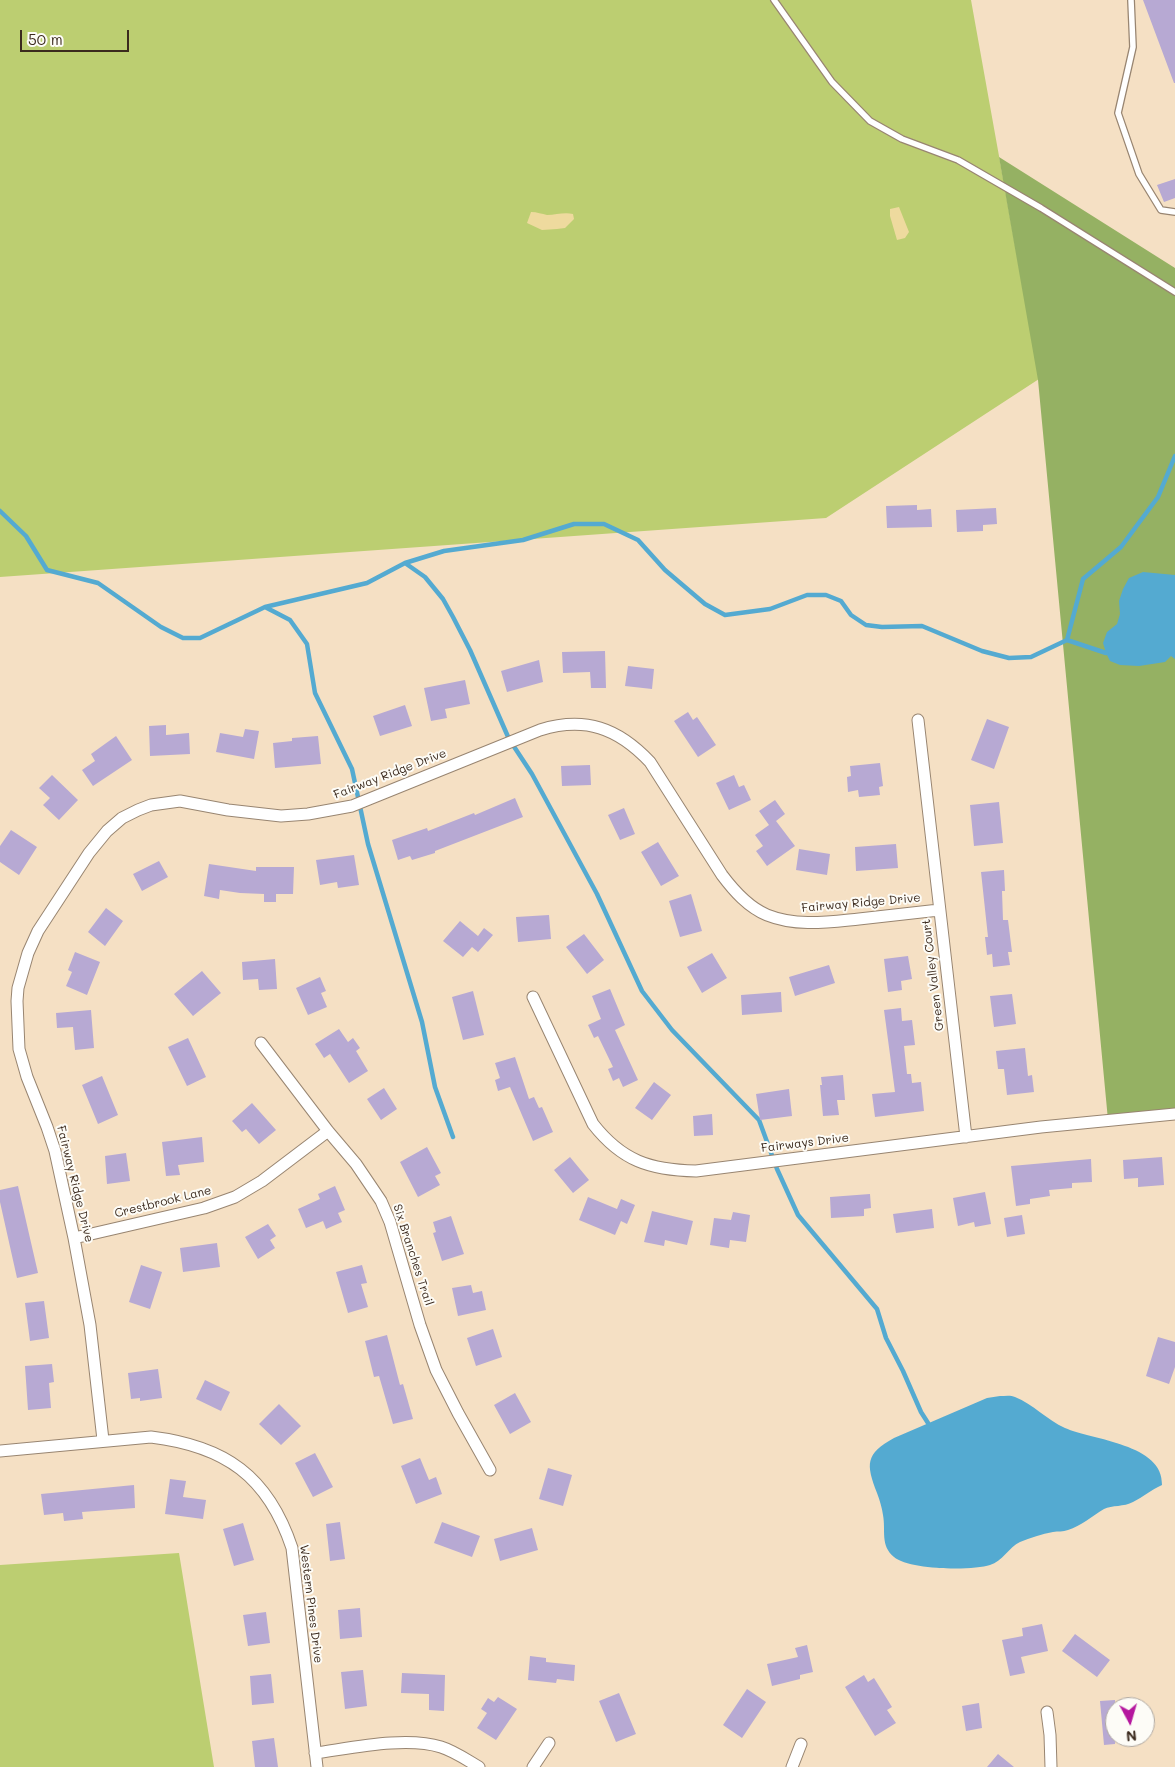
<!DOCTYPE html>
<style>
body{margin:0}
#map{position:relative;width:1175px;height:1767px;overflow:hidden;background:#f5e0c4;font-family:Mali,sans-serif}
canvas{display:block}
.north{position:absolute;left:1105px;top:1697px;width:50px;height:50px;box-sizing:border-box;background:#fdfcf7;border:1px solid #afa8a0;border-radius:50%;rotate:174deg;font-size:14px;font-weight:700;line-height:20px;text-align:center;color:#3b2a1e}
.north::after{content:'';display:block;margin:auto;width:18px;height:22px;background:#b5179e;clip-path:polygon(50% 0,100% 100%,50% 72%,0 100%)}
.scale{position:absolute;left:20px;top:30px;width:109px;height:22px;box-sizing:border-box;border:2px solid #3b2a1e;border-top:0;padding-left:6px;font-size:15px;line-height:18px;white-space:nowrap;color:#3b2a1e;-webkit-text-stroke:4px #fdfcf7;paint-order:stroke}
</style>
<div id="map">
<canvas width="1175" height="1767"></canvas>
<div class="north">N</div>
<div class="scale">50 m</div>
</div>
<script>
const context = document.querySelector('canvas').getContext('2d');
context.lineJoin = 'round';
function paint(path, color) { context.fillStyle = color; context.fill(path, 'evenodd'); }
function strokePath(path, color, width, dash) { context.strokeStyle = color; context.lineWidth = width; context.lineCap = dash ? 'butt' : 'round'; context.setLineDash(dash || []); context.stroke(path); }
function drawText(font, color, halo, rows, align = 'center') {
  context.font = font + ' Mali,sans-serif'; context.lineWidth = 4; context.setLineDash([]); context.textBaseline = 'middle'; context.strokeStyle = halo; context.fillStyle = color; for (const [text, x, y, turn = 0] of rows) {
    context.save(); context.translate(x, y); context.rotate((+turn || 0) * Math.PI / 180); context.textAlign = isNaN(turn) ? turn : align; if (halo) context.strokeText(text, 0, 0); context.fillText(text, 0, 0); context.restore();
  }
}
const green = new Path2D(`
 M0,0H971L1039,379L826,518L0,577Z
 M179,1553L214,1767H0V1565Z`);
const forest = new Path2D(`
 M999,157L1175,268V1114L1108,1120L1038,380Z`);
const sand = new Path2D(`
 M899,207L909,232L905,238L897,240L890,216V209Z
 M531,212C537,212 542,214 547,215C556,215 564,212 573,214L574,219L565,228L557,229L542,230L527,223Z`);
const water = new Path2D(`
 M1143,572L1175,575V659L1171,656L1165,662L1139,666L1120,665L1110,661L1106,653L1103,643L1107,632L1117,624L1120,614L1119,601L1123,589L1129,578Z
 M1000,1396C1005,1396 1011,1395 1015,1397C1033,1404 1047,1420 1065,1428C1092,1440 1164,1444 1162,1485C1151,1490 1143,1497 1133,1502C1124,1507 1112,1505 1104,1509C1092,1516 1081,1526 1068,1530C1063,1532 1058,1531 1053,1532C1042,1534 1030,1538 1020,1542C1009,1547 1002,1562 990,1565C972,1571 909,1570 894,1557C880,1545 886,1531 883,1515C882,1508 880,1501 877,1493C866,1464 865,1454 894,1438L987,1398Z`);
const stream = new Path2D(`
 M0,511L26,536L47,570L98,583L161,627L183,638H200L265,607L367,583L405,563L444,551L523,540L574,524H604L638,540L665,570L705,604L725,615L770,609L807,595H826L841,601L851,615L866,625L882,627L922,626L982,651L1009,658L1031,657L1067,640L1083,579L1121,547L1158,497L1175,456
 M405,563L425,577L443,599L453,617L470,650L509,739L532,774L597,894L642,991L672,1030L759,1120L777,1169L798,1215L877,1309L886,1338L903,1371L921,1412L928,1423
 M265,607L290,620L307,644L315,693L352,769L368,844L422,1022L435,1087L453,1137
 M1067,640L1106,653`);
const building = new Path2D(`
 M1143,0H1175V83H1174Z
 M1175,179V198L1164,202L1157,185Z
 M917,505V510L931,509L932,527L887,528L886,506Z
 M996,508L997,524L983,525V531L957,532L956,510Z
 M605,651L606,688H591L590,672L563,673L562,652Z
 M539,660L543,682L507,692L501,671Z
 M628,666L654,669L652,689L625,686Z
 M465,680L470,704L445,709L447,718L431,721L424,688Z
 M405,705L412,726L380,736L373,716Z
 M688,712L693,720L697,717L716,745L698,757L674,721Z
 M987,719L1009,727L994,769L971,760Z
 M166,725V735L189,733L190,754L150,756L149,726Z
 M245,729L259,731L254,759L216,752L220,733L243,737Z
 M116,736L132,760L93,786L82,770L95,761L91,754Z
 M318,736L321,764L275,768L273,743L292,741V738Z
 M880,763L883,786L879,787L880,795L859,797L858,790L848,792L847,777L851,776L850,766Z
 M590,765L591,785L562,786L561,766Z
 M52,775L78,800L59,820L43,805L50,798L39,788Z
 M734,775L739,787L744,785L751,800L729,810L716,783Z
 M515,798L523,817L435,851V853L412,860L410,856L398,860L392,840L427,828L428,831L474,813L475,815Z
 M775,800L785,814L776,821L795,846L767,866L756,851L763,846L755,835L769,825L759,811Z
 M999,802L1003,843L974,846L970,805Z
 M624,808L635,834L620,840L608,815Z
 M11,830L37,847L19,875L0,862V846Z
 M658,842L679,876L661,886L641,852Z
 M896,844L898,868L856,871L855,847Z
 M799,849L830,854L827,875L796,870Z
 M354,855L359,885L338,888L337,882L320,885L316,860Z
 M159,861L168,877L142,891L133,874Z
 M209,864L256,871V867H294L293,894H276V902H264V894L240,893L220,890L219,899L204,896Z
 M1004,870L1005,891H1002L1003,920H1008L1012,952H1008L1010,965L993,967L992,954L987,955L985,937H988L981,872Z
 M691,894L702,931L680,937L669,901Z
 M106,908L123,921L105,946L88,932Z
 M549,915L551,939L518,942L516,917Z
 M460,921L478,936L484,928L493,935L478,952L472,947L463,957L443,941Z
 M584,934L604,960L587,974L566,947Z
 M75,952L100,962L87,995L66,986L72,972L68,970Z
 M712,953L727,978L702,993L687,967Z
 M908,956L912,979L901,981L902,990L888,992L884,959Z
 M275,959L277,989L259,990L258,979L243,980L242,962Z
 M829,965L835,983L795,996L789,977Z
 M202,971L221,993L193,1016L174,994Z
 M320,977L326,991L321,993L327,1007L308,1015L296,988Z
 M610,989L625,1025L615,1030L638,1080L623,1087L619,1078L613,1081L608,1069L613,1067L598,1036L594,1038L588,1025L601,1019L592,996Z
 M473,991L484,1035L463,1040L452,997Z
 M781,992L782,1012L742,1015L741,995Z
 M1012,994L1016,1024L994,1027L990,996Z
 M901,1008L902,1021L912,1020L915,1045L904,1046L907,1074H911L912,1083L921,1082L924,1111L875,1117L872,1094L895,1092L884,1010Z
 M91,1010L94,1048L75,1050L73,1027L57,1028L56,1013Z
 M339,1029L348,1042L353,1038L360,1048L356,1051L368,1071L349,1083L330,1054L324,1058L315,1044Z
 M188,1038L206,1077L187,1086L168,1047Z
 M1025,1048L1028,1076L1032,1075L1034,1092L1007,1095L1004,1069H998L996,1051Z
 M515,1057L529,1099L534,1097L539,1108L542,1107L553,1132L533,1141L510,1087L498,1091L495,1080L500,1078L495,1063Z
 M843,1075L845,1100H837L839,1115L823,1116L820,1085H822L821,1077Z
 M102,1076L118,1115L98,1124L82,1085Z
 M654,1082L671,1095L652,1120L635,1108Z
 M384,1088L397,1109L381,1120L367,1099Z
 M789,1089L792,1116L760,1120L756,1094Z
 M252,1103L276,1130L259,1144L246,1129L242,1132L232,1121Z
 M712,1114L713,1135L694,1136L693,1116Z
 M202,1137L204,1162L178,1165L180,1175L166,1176L162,1142Z
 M427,1147L441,1173L435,1176L440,1185L418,1197L400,1162Z
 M126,1153L130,1181L107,1184L105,1156Z
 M570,1157L589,1180L573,1193L554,1170Z
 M1162,1157L1164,1185L1138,1187V1178L1124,1179L1123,1160Z
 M1091,1159L1092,1182L1072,1183V1188L1049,1190L1050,1196L1030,1199V1204L1016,1206L1011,1166Z
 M18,1186L38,1273L17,1278L0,1202V1190Z
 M335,1186L345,1210L338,1213L342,1222L326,1229L323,1221L306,1228L298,1209L320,1199L318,1194Z
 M985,1192L991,1224L975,1227L974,1222L958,1226L953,1198Z
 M870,1194L871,1208L864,1209V1216L831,1218L830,1197Z
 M588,1197L617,1209L621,1199L635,1205L627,1224L621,1221L615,1235L579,1220Z
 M932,1209L934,1228L896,1233L893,1214Z
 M652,1211L693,1221L687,1245L665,1240L664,1246L644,1242Z
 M733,1212L750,1215L746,1242L730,1240L729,1248L710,1245L714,1218L731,1220Z
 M1022,1215L1025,1234L1007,1237L1004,1218Z
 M451,1216L464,1254L442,1261L433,1233L436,1232L433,1222Z
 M268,1224L276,1236L270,1240L275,1248L258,1259L245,1237Z
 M217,1243L220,1267L183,1272L180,1248Z
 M141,1265L162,1272L150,1309L129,1302Z
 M362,1265L367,1283L361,1284L368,1307L348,1313L336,1272Z
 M471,1285L473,1293L482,1291L486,1310L458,1316L452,1288Z
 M44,1301L49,1338L30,1341L25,1303Z
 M493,1329L502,1357L476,1366L467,1338Z
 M387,1335L400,1385L403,1384L413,1419L393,1424L379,1376L374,1377L365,1341Z
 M1158,1337L1175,1342V1367L1169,1384L1146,1376Z
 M52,1364L54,1382L49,1383L51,1408L28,1410L25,1366Z
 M158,1369L162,1398L140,1401V1398L131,1399L128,1373Z
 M205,1380L230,1392L221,1411L196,1399Z
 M515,1393L531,1422L510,1434L494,1405Z
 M279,1404L301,1426L281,1445L259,1424Z
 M315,1453L333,1487L313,1497L295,1463Z
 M420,1458L429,1480L436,1477L442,1494L416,1504L401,1466Z
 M548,1468L572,1475L563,1506L539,1499Z
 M170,1479L186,1481L183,1497L206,1500L203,1519L165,1514Z
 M134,1485L135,1508L82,1512L83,1519L64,1521L63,1513L44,1515L41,1494Z
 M340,1522L345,1559L330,1561L326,1524Z
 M442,1522L480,1536L472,1557L434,1543Z
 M243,1523L254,1560L234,1566L223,1529Z
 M532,1528L538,1550L500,1561L494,1539Z
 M360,1608L362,1637L340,1639L338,1610Z
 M266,1612L270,1643L248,1646L243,1615Z
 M1042,1624L1048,1651L1021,1657L1025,1673L1010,1676L1002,1640L1023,1636L1022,1628Z
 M1075,1634L1110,1660L1097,1677L1062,1651Z
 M807,1645L813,1672L800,1675V1679L772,1686L767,1664L798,1657L795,1648Z
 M530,1656L546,1658V1662L575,1665L574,1681L557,1679L556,1683L528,1680Z
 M363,1670L367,1706L345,1709L341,1672Z
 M402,1673L445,1675L444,1711L429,1710V1694L401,1693Z
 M271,1674L274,1703L252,1705L250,1676Z
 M864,1675L868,1682L874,1678L892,1707L887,1710L896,1723L875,1736L845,1687Z
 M747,1689L766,1702L742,1738L723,1725Z
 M619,1693L636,1734L616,1742L599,1701Z
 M498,1697L517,1709L496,1740L477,1728L487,1713L481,1709L488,1698L494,1702Z
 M1115,1700V1744L1104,1745L1100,1701Z
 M979,1703L982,1728L966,1731L962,1706Z
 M274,1738L278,1767H255L252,1741Z
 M998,1754L1014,1767H987Z`);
const lane = new Path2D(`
 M774,0L832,82L870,121L902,139L958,160L1041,208L1175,292
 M1131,0L1133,47L1118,113L1139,174L1161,210L1175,212`);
const street = new Path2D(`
 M918,720L966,1137
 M533,997L593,1124C622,1161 650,1170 696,1171L1041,1127L1175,1114
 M261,1043L328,1131L356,1164L381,1201L390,1222L420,1325L436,1370L458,1413L490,1470
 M74,1238L204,1208L235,1197L262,1181L328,1131
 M103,1440L90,1325L74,1238L55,1151L47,1127L27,1077L19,1049L17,1001L18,988L28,953L38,931L89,853L107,831L122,818L138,810L151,805L180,801L228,810L281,816L308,814L352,806L540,730C585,716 618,728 650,762L722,875C734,891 748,907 767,915C797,927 828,922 859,919C886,916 912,913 939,910
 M0,1451L151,1437C225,1446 268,1476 292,1548L317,1767
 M1047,1712L1050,1735L1051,1767
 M315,1753C352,1748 406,1736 441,1747C454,1751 467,1760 479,1767
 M533,1767L549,1743
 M792,1767L801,1744`);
const streetNames = [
 ["Fairway Ridge Drive",390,774,-21],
 ["Fairway Ridge Drive",861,903,-5],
 ["Green Valley Court",933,975,-97],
 ["Fairways Drive",805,1143,-7],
 ["Fairway Ridge Drive",75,1184,76],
 ["Crestbrook Lane",163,1202,-14],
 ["Six Branches Trail",413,1255,72],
 ["Western Pines Drive",311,1604,83]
];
paint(green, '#bcce71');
paint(forest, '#95b163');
paint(sand, '#eeda9e');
paint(water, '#54aad1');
strokePath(stream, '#54aad1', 4.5);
paint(building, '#b7a9d3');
strokePath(lane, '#988571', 8);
strokePath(street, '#988571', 13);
strokePath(lane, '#fff', 5.5);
strokePath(street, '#fff', 11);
drawText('12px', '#3b2a1e', '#fdfcf7', streetNames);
</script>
